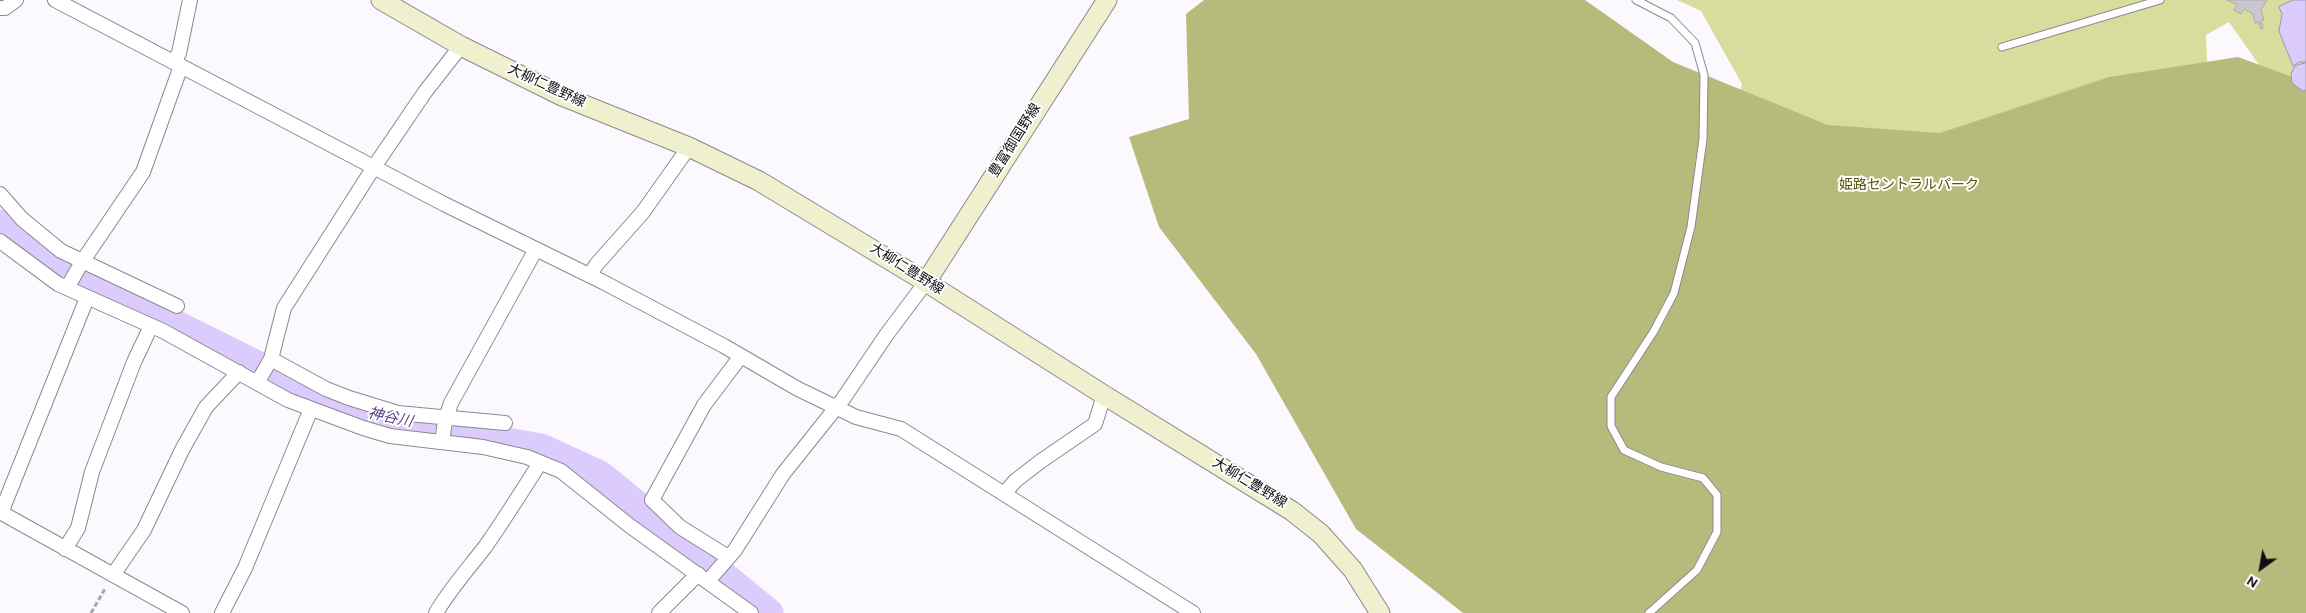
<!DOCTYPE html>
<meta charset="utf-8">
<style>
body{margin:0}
#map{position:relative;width:2306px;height:613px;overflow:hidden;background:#fbf9fe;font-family:Overpass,sans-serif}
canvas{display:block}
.north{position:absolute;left:2236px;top:543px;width:50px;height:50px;-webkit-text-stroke:4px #fff;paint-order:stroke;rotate:212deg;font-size:14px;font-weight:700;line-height:20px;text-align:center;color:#101012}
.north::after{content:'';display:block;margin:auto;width:18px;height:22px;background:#101012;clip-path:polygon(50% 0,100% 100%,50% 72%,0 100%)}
</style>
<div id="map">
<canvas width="2306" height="613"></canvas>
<div class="north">N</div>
</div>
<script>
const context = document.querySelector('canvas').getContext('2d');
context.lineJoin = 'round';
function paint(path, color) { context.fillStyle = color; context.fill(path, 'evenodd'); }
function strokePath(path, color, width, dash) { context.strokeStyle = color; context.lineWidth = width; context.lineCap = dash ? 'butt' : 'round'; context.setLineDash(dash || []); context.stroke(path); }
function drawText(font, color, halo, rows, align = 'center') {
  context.font = font + ' Overpass,"Noto Sans JP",sans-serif'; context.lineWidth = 4; context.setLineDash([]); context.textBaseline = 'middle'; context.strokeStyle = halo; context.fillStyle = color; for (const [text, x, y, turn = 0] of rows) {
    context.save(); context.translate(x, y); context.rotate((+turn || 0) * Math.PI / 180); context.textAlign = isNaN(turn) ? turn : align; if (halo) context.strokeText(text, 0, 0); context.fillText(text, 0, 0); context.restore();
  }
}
const green = new Path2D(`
 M1677,0H2306V103L2285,102L2229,22L2206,35L2211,159L1715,191L1742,84L1701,11Z`);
const forest = new Path2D(`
 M1204,0H1585L1673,62L1828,125L1940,133L2109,77L2238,57L2306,82V613H1463L1356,529L1256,354L1159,227L1129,137L1189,119L1186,14Z`);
const water = new Path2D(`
 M2293,0H2306V62H2299L2293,66L2279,31L2282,14L2279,7Z
 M2306,63V90L2303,91L2292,83L2291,74L2295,66Z`);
const river = new Path2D(`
 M0,224L48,261L277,375L367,415L400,423L541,448L600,475L769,613`);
const building = new Path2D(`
 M2227,0H2267L2261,10L2264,20H2261L2263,28L2261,29L2259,22L2255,23L2253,14L2244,9L2241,14L2234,10L2237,5Z`);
const path = new Path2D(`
 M91,613L106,587`);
const service = new Path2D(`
 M1636,0L1671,18L1695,43L1704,75L1703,139L1691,227L1674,293L1654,331L1611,397V426L1624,450L1661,467L1703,478L1717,495V532L1697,570L1649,613
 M2002,47L2160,0`);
const minor = new Path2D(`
 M55,0L444,204L603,282L724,346L798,389L856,417L901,429L1193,613
 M0,8H5L16,0
 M174,62L179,53L190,0
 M0,194L22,219L61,251L177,306
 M0,241L58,284L163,331L288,400L363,428L390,436L483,447L527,457L561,471L630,526L751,613
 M590,275L596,265L643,212L689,147
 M67,288L82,262L143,172L181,66
 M271,359L326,389L349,398L398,413L505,423
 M257,383L271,359L284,308L374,167L425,92L461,46
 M442,442L445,421L451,403L536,249
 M1004,494L1015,481L1041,461L1095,424L1104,395
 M0,512L182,613
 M1,513L87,298
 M65,549L78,528L92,472L134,362L151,326
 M728,557L680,527L652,500L704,405L741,356
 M113,575L144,530L182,450L206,407L239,372
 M708,581L735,550L783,474L843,399L887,334L926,282
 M222,613L245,568L311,409
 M436,613C450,589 468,569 485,547C504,520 522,491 540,463
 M659,613L698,574`);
const secondary = new Path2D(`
 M381,0L461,46L562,96L689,147L759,181L926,282L1104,395L1292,511L1321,534L1353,570L1380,613
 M926,282L1107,0`);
const streetNames = [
 ["大柳仁豊野線",546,87,25],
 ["豊富御国野線",1016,141,-58],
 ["大柳仁豊野線",906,270,32],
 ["大柳仁豊野線",1249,484,31]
];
const parkNames = [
 ["姫路セントラルパーク",1909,186]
];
const waterNames = [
 ["神谷川",390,419,12]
];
paint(green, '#d8dd9d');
paint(forest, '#b6bb7b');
paint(water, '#dbccfd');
strokePath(water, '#9e94b6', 1);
strokePath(river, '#dbccfd', 29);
paint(building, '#cac8cf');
strokePath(building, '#acaab2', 1);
strokePath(service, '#8b8990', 9);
strokePath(minor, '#8b8990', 16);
strokePath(secondary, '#8b8990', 21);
strokePath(path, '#a9a8ac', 3, [5, 2.5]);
strokePath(service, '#fff', 7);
strokePath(minor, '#fff', 14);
strokePath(secondary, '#eef0ce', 19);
drawText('14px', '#101012', '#fff', streetNames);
drawText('14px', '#54560a', '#fff', parkNames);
drawText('italic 15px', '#5e438a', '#fff', waterNames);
</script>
